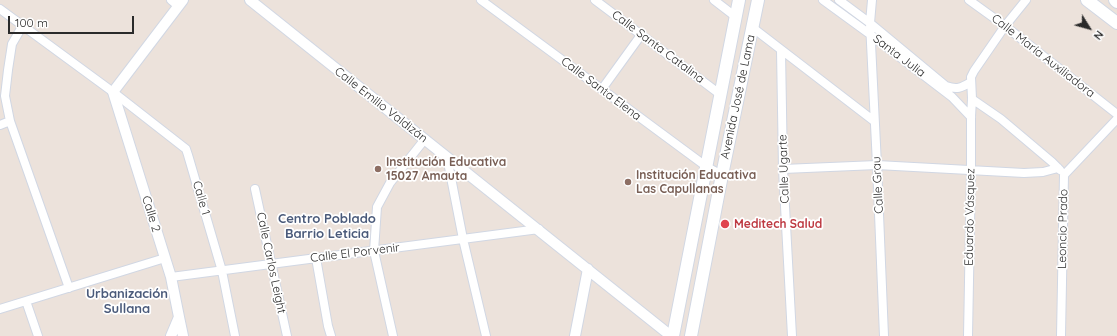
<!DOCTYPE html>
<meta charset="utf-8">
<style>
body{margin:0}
#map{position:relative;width:1117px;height:336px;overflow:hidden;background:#ece2db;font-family:Quicksand,sans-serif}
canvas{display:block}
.north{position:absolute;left:1069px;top:8px;width:40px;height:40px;-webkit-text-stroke:3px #fff;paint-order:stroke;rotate:127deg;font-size:11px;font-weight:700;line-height:16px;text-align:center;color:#2a2a2a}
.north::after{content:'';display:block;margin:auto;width:14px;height:18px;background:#2a2a2a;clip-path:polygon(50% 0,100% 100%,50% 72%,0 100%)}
.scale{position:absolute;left:8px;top:16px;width:126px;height:18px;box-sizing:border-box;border:2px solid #2a2a2a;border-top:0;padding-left:5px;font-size:12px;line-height:14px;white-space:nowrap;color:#2a2a2a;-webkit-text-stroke:3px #fff;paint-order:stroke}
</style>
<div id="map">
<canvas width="1117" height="336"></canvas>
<div class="north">N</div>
<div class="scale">100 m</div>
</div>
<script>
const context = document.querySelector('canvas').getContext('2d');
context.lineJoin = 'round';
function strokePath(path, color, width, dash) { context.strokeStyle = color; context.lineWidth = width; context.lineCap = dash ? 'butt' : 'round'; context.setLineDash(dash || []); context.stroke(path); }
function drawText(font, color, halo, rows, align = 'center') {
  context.font = font + ' Quicksand,sans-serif'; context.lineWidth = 3.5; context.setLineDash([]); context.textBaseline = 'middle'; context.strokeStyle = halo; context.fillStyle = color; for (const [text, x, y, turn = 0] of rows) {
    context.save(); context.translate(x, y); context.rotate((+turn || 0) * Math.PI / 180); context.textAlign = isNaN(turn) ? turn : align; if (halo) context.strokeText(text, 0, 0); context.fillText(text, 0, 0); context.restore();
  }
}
const minor = new Path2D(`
 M171,0L178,6
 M481,0L707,167L722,175
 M595,0L721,95
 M714,0L736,17
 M823,0L871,35L952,97L971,117
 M839,0L870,23L946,86C957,90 961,88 971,82
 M872,0L870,23L877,165L884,336
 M969,0L1005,26L1117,114
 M0,9L113,92L186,149L188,155L222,271L235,336
 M23,25L12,44L8,70L5,96L10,121L69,288
 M753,28L874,121
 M781,50L783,169L792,336
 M602,89L641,35
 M972,99L1001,119L1052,162L1060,170
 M0,125L10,121
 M447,157L463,239L486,336
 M783,169L877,165L1024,173L1043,172L1058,168
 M255,189L287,336
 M316,258L328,326L331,336
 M171,277L539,229
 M26,301L38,336
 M0,309L165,258
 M393,336L374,251L377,207L390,183L425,139
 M968,336L971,171V117L972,99L971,77L974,71L1005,26L1026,0
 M1061,336L1064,175L1117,119`);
const tertiary = new Path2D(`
 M250,0L671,336
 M179,317L183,336
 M171,336L179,317L171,277L113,92L183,0
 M575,336L588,269`);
const secondary = new Path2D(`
 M1087,0L1117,23
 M1115,0L1117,2
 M673,336L739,0
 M691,336L722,175L758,0`);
const markers = [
 [378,169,4,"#8d6e63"],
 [628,182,4,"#8d6e63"],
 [725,224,5,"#e0444e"]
];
const streetNames = [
 ["Calle Santa Catalina",658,47,37],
 ["Santa Julia",899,56,37],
 ["Calle María Auxiliadora",1043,56,38],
 ["Calle Santa Elena",601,89,37],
 ["Avenida José de Lama",738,97,-78],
 ["Calle Emilio Valdizán",381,105,38],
 ["Calle Ugarte",784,169,-92],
 ["Calle Grau",878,185,-93],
 ["Calle 1",201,198,74],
 ["Calle 2",151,214,73],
 ["Eduardo Vásquez",970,217,-89],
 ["Leoncio Prado",1063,229,-89],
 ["Calle El Porvenir",355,253,-7],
 ["Calle Carlos Leight",271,263,78]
];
const educationNames = [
 ["Institución Educativa",386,162],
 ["15027 Amauta",386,176],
 ["Institución Educativa",636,175],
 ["Las Capullanas",636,189]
];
const healthNames = [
 ["Meditech Salud",734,224]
];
const neighbourhoodNames = [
 ["Centro Poblado",327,219],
 ["Barrio Leticia",327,234],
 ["Urbanización",127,294],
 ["Sullana",127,309]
];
strokePath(minor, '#d1d7e3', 10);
strokePath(tertiary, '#d1d7e3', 12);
strokePath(secondary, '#d1d7e3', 14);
strokePath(minor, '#fff', 8);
strokePath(tertiary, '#fff', 10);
strokePath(secondary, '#fff', 12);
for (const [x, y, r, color] of markers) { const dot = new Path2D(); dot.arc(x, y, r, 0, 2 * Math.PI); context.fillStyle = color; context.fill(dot); strokePath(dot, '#fff', 1.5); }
drawText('12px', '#2a2a2a', '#fff', streetNames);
drawText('bold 12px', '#785e54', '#fff', educationNames, 'left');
drawText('bold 12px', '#be3a42', '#fff', healthNames, 'left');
drawText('bold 13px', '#4a5a7a', '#fff', neighbourhoodNames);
</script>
